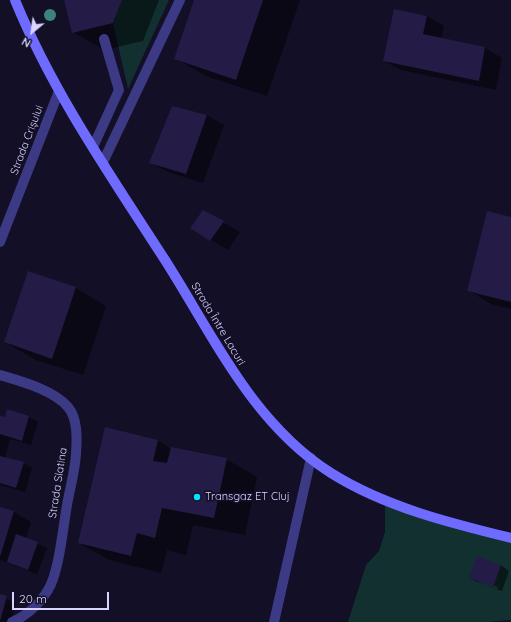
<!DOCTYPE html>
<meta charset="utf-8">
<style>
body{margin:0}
#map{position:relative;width:511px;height:622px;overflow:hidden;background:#130f26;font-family:Quicksand,sans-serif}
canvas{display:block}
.north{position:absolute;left:12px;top:12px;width:40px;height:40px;-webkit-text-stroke:3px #130f26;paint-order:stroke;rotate:209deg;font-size:11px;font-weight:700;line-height:16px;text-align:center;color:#d9d4ff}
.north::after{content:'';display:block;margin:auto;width:14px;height:18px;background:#d9d4ff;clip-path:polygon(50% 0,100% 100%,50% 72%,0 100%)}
.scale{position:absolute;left:12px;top:592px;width:97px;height:18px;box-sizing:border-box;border:2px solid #d9d4ff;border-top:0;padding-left:5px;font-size:12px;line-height:14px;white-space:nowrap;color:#d9d4ff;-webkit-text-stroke:3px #130f26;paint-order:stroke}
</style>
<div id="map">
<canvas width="511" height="622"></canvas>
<div class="north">N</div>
<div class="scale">20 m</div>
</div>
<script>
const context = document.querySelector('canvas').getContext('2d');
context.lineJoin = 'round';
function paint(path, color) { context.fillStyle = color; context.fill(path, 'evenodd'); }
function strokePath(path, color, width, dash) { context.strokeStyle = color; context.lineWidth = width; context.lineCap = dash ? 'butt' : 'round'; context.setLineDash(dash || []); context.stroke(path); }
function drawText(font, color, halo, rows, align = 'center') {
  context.font = font + ' Quicksand,sans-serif'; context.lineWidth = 3.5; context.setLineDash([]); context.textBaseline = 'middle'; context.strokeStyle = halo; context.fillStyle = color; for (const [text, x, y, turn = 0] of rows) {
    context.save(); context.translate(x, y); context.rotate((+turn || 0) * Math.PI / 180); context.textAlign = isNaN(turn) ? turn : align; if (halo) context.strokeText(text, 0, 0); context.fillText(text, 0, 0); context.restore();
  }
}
const green = new Path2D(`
 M122,0H169L128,89L113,23Z
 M385,499L511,538V620L488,622H348L366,565L379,551L385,532Z`);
const shadow = new Path2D(`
 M65,0H159L143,41L104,50L73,32Z
 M195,0H300L267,96L206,76L175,58Z
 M427,16L444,26L441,39L485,48L502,58L496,90L401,70L384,61Z
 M173,107L207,115L224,125L203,183L168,172L151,163Z
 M203,211L240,232L228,250L191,228Z
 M511,218V309L491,304L468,290Z
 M29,272L76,288L106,306L83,375L36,360L5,342Z
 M8,411L29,417L38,422L31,445L10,439L5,458L23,463L32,468L25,492L0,485V417L5,419Z
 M157,440L171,449L226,459L257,477L245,535L193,525L186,555L167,550L161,573L109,560L79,543Z
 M0,508L14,512L31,522L26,538L47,548L37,574L0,560Z
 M501,565L509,571L502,591L479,583L497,589L498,587L479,581V583L470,578Z
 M0,596L16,603L10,622L0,621Z`);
const building = new Path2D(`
 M64,0H122L113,23L72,33Z
 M194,0H263L236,80L174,59Z
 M394,9L427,16L423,34L485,47L479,81L383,61Z
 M172,106L207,115L186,174L149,163Z
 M203,210L224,221L210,241L190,228Z
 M487,211L511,217V302L467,291Z
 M28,271L76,287L52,359L4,342Z
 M7,409L29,416L22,441L0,434V416L5,417Z
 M105,427L158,440L153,461L167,463L171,447L227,458L214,518L162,508L155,538L137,533L131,556L78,543Z
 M0,456L24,462L16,488L0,483Z
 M0,507L14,511L0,557Z
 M16,534L38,542L28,570L7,562Z
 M477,556L501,565L493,587L469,578Z
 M0,594L7,596L0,621Z`);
const lane = new Path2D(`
 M93,147L119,90L104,39
 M103,162L180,0`);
const street = new Path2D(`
 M0,242L59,91
 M0,375C20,381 54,390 68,407C78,419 77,439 76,454C75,471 70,488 67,505C63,527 59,573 48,590C39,605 28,615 12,622
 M274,622L311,458`);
const secondary = new Path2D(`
 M15,0C53,93 111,176 165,260C213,335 252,423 331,473C385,507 450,523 511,538`);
const trees = [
 [50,15]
];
const markers = [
 [197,497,4,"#00e5ff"]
];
const streetNames = [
 ["Strada Crișului",27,140,-69],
 ["Strada Între Lacuri",218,324,59],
 ["Strada Slatina",58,483,-81]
];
const poiNames = [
 ["Transgaz ET Cluj",205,497]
];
paint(green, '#12302f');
paint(shadow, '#0007');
paint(building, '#241b47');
strokePath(lane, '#3d3a85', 10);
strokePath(street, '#3d3a85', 10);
strokePath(secondary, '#6f6bff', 10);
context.fillStyle = '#3d827b';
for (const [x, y] of trees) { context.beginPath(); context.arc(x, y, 6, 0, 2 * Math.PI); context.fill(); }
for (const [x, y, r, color] of markers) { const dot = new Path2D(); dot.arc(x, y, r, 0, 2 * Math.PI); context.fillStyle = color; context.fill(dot); strokePath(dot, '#130f26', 1.5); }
drawText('11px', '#d9d4ff', '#130f26', streetNames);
drawText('11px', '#d9d4ff', '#130f26', poiNames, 'left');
</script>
